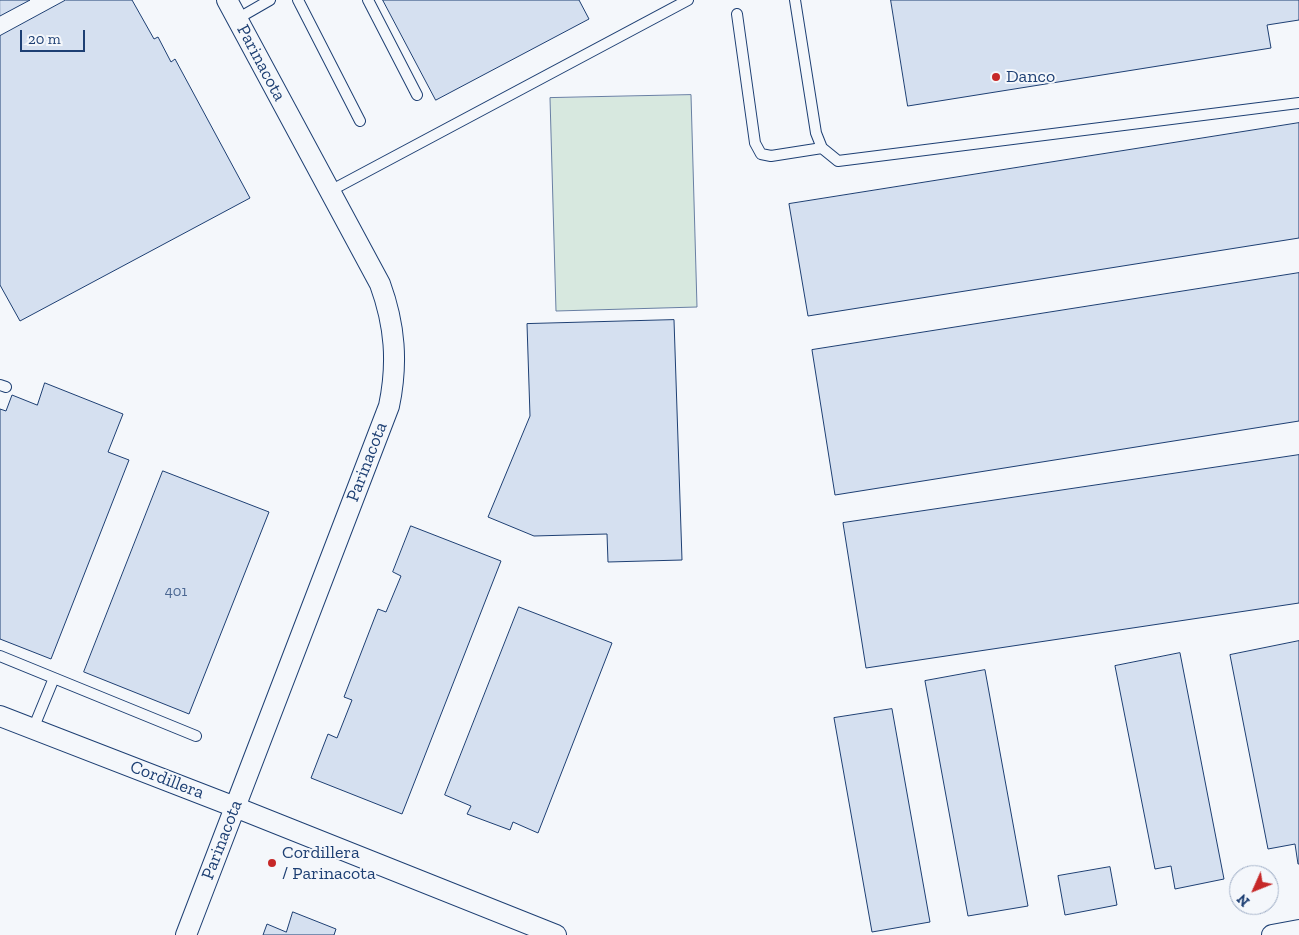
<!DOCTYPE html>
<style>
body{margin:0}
#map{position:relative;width:1299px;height:935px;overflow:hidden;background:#f4f7fb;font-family:"Zilla Slab",serif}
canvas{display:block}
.north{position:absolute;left:1229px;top:865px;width:50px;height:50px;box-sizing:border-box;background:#f4f7fb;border:1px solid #9eadc5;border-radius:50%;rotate:226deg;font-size:14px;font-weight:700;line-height:20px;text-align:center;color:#1d3f73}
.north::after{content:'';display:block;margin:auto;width:18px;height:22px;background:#c62828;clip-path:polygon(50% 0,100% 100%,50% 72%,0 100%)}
.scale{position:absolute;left:20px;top:30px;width:65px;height:22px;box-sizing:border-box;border:2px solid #1d3f73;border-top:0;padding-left:6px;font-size:15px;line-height:18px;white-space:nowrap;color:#1d3f73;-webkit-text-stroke:4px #f4f7fb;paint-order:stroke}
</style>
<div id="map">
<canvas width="1299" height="935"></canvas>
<div class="north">N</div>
<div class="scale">20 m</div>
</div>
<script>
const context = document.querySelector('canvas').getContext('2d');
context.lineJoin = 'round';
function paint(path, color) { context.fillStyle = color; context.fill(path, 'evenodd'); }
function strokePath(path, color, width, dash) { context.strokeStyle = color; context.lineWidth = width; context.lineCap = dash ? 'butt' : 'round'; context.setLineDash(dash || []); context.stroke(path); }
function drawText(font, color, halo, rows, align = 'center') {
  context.font = font + ' "Zilla Slab",serif'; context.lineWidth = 4; context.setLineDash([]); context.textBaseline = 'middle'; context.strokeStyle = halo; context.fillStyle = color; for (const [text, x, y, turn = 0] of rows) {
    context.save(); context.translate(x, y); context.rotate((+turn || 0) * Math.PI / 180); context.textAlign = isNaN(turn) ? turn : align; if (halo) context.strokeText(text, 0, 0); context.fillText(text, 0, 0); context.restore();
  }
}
const green = new Path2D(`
 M691,95L697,307L556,311L550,98Z`);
const building = new Path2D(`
 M0,0H30L0,16Z
 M66,0H132L154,39L158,37L171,62L175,59L250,198L20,321L0,285V36Z
 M383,0H579L589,19L436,100Z
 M891,0H1299V20L1267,25L1271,48L908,106Z
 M1299,123V238L808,316L789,204Z
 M1299,273V421L835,495L812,350Z
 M674,320L682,560L608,562L607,534L534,536L488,517L530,416L527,324Z
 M45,383L123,414L108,452L129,460L51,659L0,639V409L6,411L12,395L37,405Z
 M1299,455V603L866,668L843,523Z
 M163,471L269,512L189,714L84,672Z
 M411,526L501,561L402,814L311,778L328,734L337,738L352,700L344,697L378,609L386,612L401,576L393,572Z
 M519,607L612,643L538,833L513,822L510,830L467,814L471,806L445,795Z
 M1299,641V864H1298L1295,844L1268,849L1230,655Z
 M1180,653L1224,879L1175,889L1171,866L1155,869L1115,666Z
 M985,670L1028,906L968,916L925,681Z
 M892,709L930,922L872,932L834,718Z
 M1110,867L1117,905L1065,915L1058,876Z
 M293,912L336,929L334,935H263L267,924L286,932Z`);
const service = new Path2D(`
 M298,0L360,121
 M368,0L417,95
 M795,0L816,133L822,148L838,161L1299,103
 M737,14L755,143L761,154L771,156L822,148
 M237,19L270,0
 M330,191L688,0
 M0,385L6,387
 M0,656L196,736
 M33,729L54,678`);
const minor = new Path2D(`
 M0,716L235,807L556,935
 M186,935L389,406C398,363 395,325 380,284L227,0
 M1272,935L1299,930`);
const markers = [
 [996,77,5,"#c62828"],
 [272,863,5,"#c62828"]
];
const numberNames = [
 ["401",176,592]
];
const streetNames = [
 ["Parinacota",261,63,62],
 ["Parinacota",367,462,-69],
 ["Cordillera",167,780,21],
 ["Parinacota",222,840,-69]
];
const poiNames = [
 ["Danco",1006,77],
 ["Cordillera",282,853],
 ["/ Parinacota",282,874]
];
paint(green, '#d7e8df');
strokePath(green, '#687fa3', 1);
paint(building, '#d5e0f0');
strokePath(building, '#1d3f73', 1);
strokePath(service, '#1d3f73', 12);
strokePath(minor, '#1d3f73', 22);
strokePath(service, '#f4f7fb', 10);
strokePath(minor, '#f4f7fb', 20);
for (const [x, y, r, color] of markers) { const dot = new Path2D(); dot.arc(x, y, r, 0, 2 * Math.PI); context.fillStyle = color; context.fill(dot); strokePath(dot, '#f4f7fb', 2); }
drawText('15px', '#4b6792', null, numberNames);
drawText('18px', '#1d3f73', '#f4f7fb', streetNames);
drawText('18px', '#1d3f73', '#f4f7fb', poiNames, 'left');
</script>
